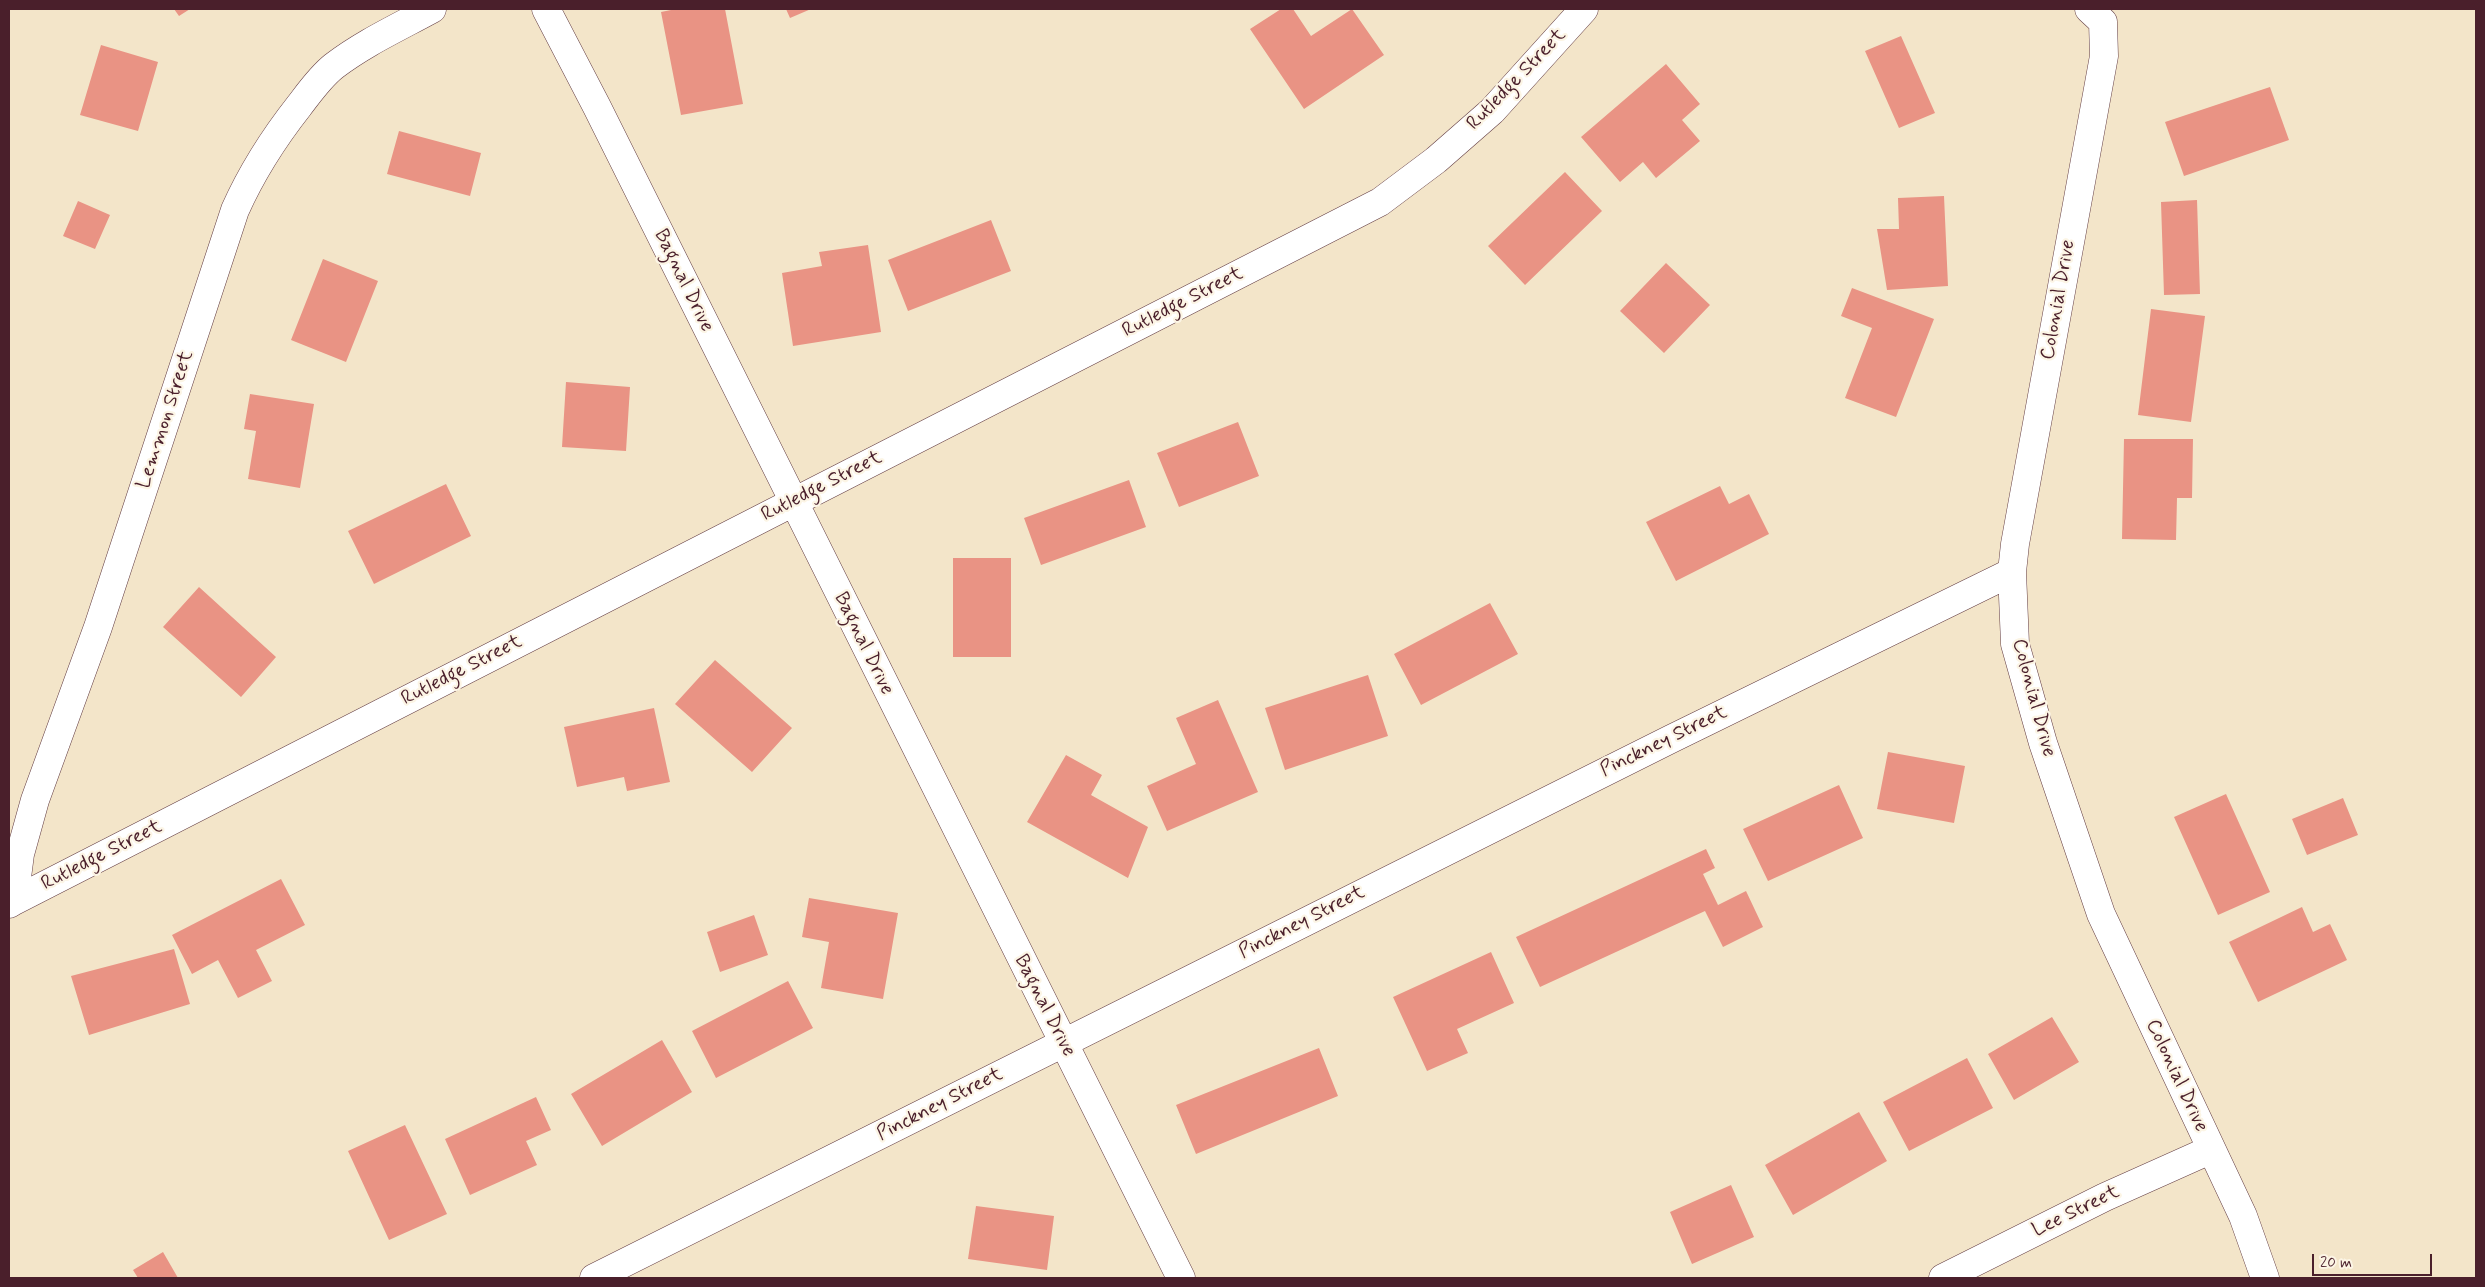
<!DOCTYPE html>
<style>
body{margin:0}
#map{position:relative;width:2485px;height:1287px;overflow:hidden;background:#f3e5c9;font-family:Mynerve,sans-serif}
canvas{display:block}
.frame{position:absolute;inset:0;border:10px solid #4a1f2b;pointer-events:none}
.scale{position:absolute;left:2312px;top:1254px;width:120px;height:22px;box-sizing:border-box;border:2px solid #4a1f2b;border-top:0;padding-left:6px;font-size:15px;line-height:18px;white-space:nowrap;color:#4a1f2b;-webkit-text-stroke:4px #fcf5e5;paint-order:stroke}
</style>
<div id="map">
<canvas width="2485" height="1287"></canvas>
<div class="frame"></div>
<div class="scale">20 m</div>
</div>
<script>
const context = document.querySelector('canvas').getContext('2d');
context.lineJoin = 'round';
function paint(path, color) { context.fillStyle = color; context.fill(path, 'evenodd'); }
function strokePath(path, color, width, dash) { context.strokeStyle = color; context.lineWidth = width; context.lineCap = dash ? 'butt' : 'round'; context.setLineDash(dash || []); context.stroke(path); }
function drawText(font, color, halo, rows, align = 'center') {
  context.font = font + ' Mynerve,sans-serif'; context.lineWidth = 4.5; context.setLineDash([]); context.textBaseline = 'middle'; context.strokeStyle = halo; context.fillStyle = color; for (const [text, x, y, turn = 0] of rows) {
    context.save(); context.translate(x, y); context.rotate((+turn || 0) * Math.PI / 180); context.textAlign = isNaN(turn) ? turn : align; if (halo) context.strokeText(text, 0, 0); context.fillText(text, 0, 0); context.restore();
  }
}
const building = new Path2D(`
 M174,9H190L179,16Z
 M676,9H725L743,104L681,115L661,12Z
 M786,9H811L790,18Z
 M1281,9H1293L1311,36L1352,9L1384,55L1304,109L1250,29Z
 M1901,36L1935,113L1899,128L1865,51Z
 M101,45L158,62L138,131L80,115Z
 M1666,64L1700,104L1682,120L1700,141L1656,178L1643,162L1620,182L1581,137Z
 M2270,87L2289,140L2184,176L2165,122Z
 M399,131L481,153L470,196L387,174Z
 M1565,172L1602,211L1525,285L1488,246Z
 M1944,196L1948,286L1887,290L1877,229H1899L1898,198Z
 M2197,200L2200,294L2164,295L2161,202Z
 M78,201L110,215L95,249L63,236Z
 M991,220L1011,271L908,311L888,260Z
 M868,245L881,332L793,346L782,273L822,266L819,252Z
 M323,259L378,281L346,362L291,340Z
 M1666,263L1710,305L1664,353L1620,311Z
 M1852,288L1934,319L1896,417L1845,398L1872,328L1841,316Z
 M2151,309L2205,316L2191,422L2138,415Z
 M566,382L630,387L626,451L562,447Z
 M250,394L314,404L300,488L248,479L256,431L244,429Z
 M1238,422L1259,476L1179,507L1157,453Z
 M2124,439H2193L2192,498H2177L2176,540L2122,539Z
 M1129,480L1146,527L1041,565L1024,518Z
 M446,484L471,536L374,584L348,531Z
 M1720,486L1729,504L1749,494L1769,534L1676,581L1646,522Z
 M953,558H1011V657H953Z
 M199,587L276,657L241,697L163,627Z
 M1490,603L1518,654L1421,705L1394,654Z
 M715,660L792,728L752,772L675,704Z
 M1368,675L1388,736L1285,770L1265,708Z
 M1218,700L1258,792L1167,831L1147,786L1196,764L1176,718Z
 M654,708L670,782L627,791L624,777L577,787L564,727Z
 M1888,752L1965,766L1954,823L1877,809Z
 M1066,755L1102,775L1091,795L1148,827L1128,878L1027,822Z
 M1839,785L1863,838L1768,881L1743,829Z
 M2226,794L2270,892L2218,915L2174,817Z
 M2343,798L2358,835L2307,855L2292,819Z
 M1706,849L1715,868L1703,874L1718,905L1746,891L1763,927L1723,947L1705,911L1540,987L1516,937Z
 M281,879L305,925L256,950L272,981L238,998L218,960L192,974L172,935Z
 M809,898L898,913L883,999L821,988L829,942L802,937Z
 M2302,907L2313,932L2330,924L2347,960L2258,1002L2229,942Z
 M754,915L768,955L720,972L707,932Z
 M174,949L190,1004L89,1035L71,976Z
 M1491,952L1514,1003L1457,1029L1468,1053L1427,1071L1393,997Z
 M788,981L813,1028L716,1078L692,1031Z
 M2052,1017L2079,1062L2014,1100L1988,1054Z
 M662,1040L692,1092L602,1146L571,1094Z
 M1319,1048L1338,1096L1196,1154L1176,1105Z
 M1967,1058L1993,1108L1909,1151L1883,1102Z
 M536,1097L551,1130L526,1141L537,1165L470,1195L445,1139Z
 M1859,1112L1887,1161L1793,1215L1765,1165Z
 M405,1125L447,1214L389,1240L348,1151Z
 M1731,1185L1754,1237L1692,1264L1670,1212Z
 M976,1206L1054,1216L1047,1270L968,1259Z
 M163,1252L178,1278H138L133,1270Z`);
const minor = new Path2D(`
 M546,9L597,107L1181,1278
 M2089,9L2103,22L2104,56L2015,544L2012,572L2015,644L2043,743L2101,914L2243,1216L2265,1278
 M14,901L1380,202L1436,160L1492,111L1584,9
 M9,904L14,901L20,854L35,800L98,627L235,210C252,172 273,139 299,106C309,93 320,77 334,66C364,43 399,27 432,9
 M594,1278L1671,739L2012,572
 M1943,1278L2105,1197L2210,1150`);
const streetNames = [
 ["Rutledge Street",1517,80,-46],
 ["Bagnal Drive",683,281,64],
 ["Colonial Drive",2059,300,-80],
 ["Rutledge Street",1183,303,-27],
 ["Lemmon Street",166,420,-72],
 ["Rutledge Street",822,487,-27],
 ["Bagnal Drive",863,644,64],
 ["Rutledge Street",462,671,-27],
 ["Colonial Drive",2033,698,75],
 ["Pinckney Street",1664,742,-26],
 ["Rutledge Street",102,856,-27],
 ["Pinckney Street",1302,923,-27],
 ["Bagnal Drive",1044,1006,63],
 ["Colonial Drive",2176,1076,65],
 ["Pinckney Street",940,1105,-27],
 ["Lee Street",2076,1212,-26]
];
paint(building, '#e99384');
strokePath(minor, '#633d43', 29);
strokePath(minor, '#fff', 28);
drawText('20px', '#4a1f2b', '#fcf5e5', streetNames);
</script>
